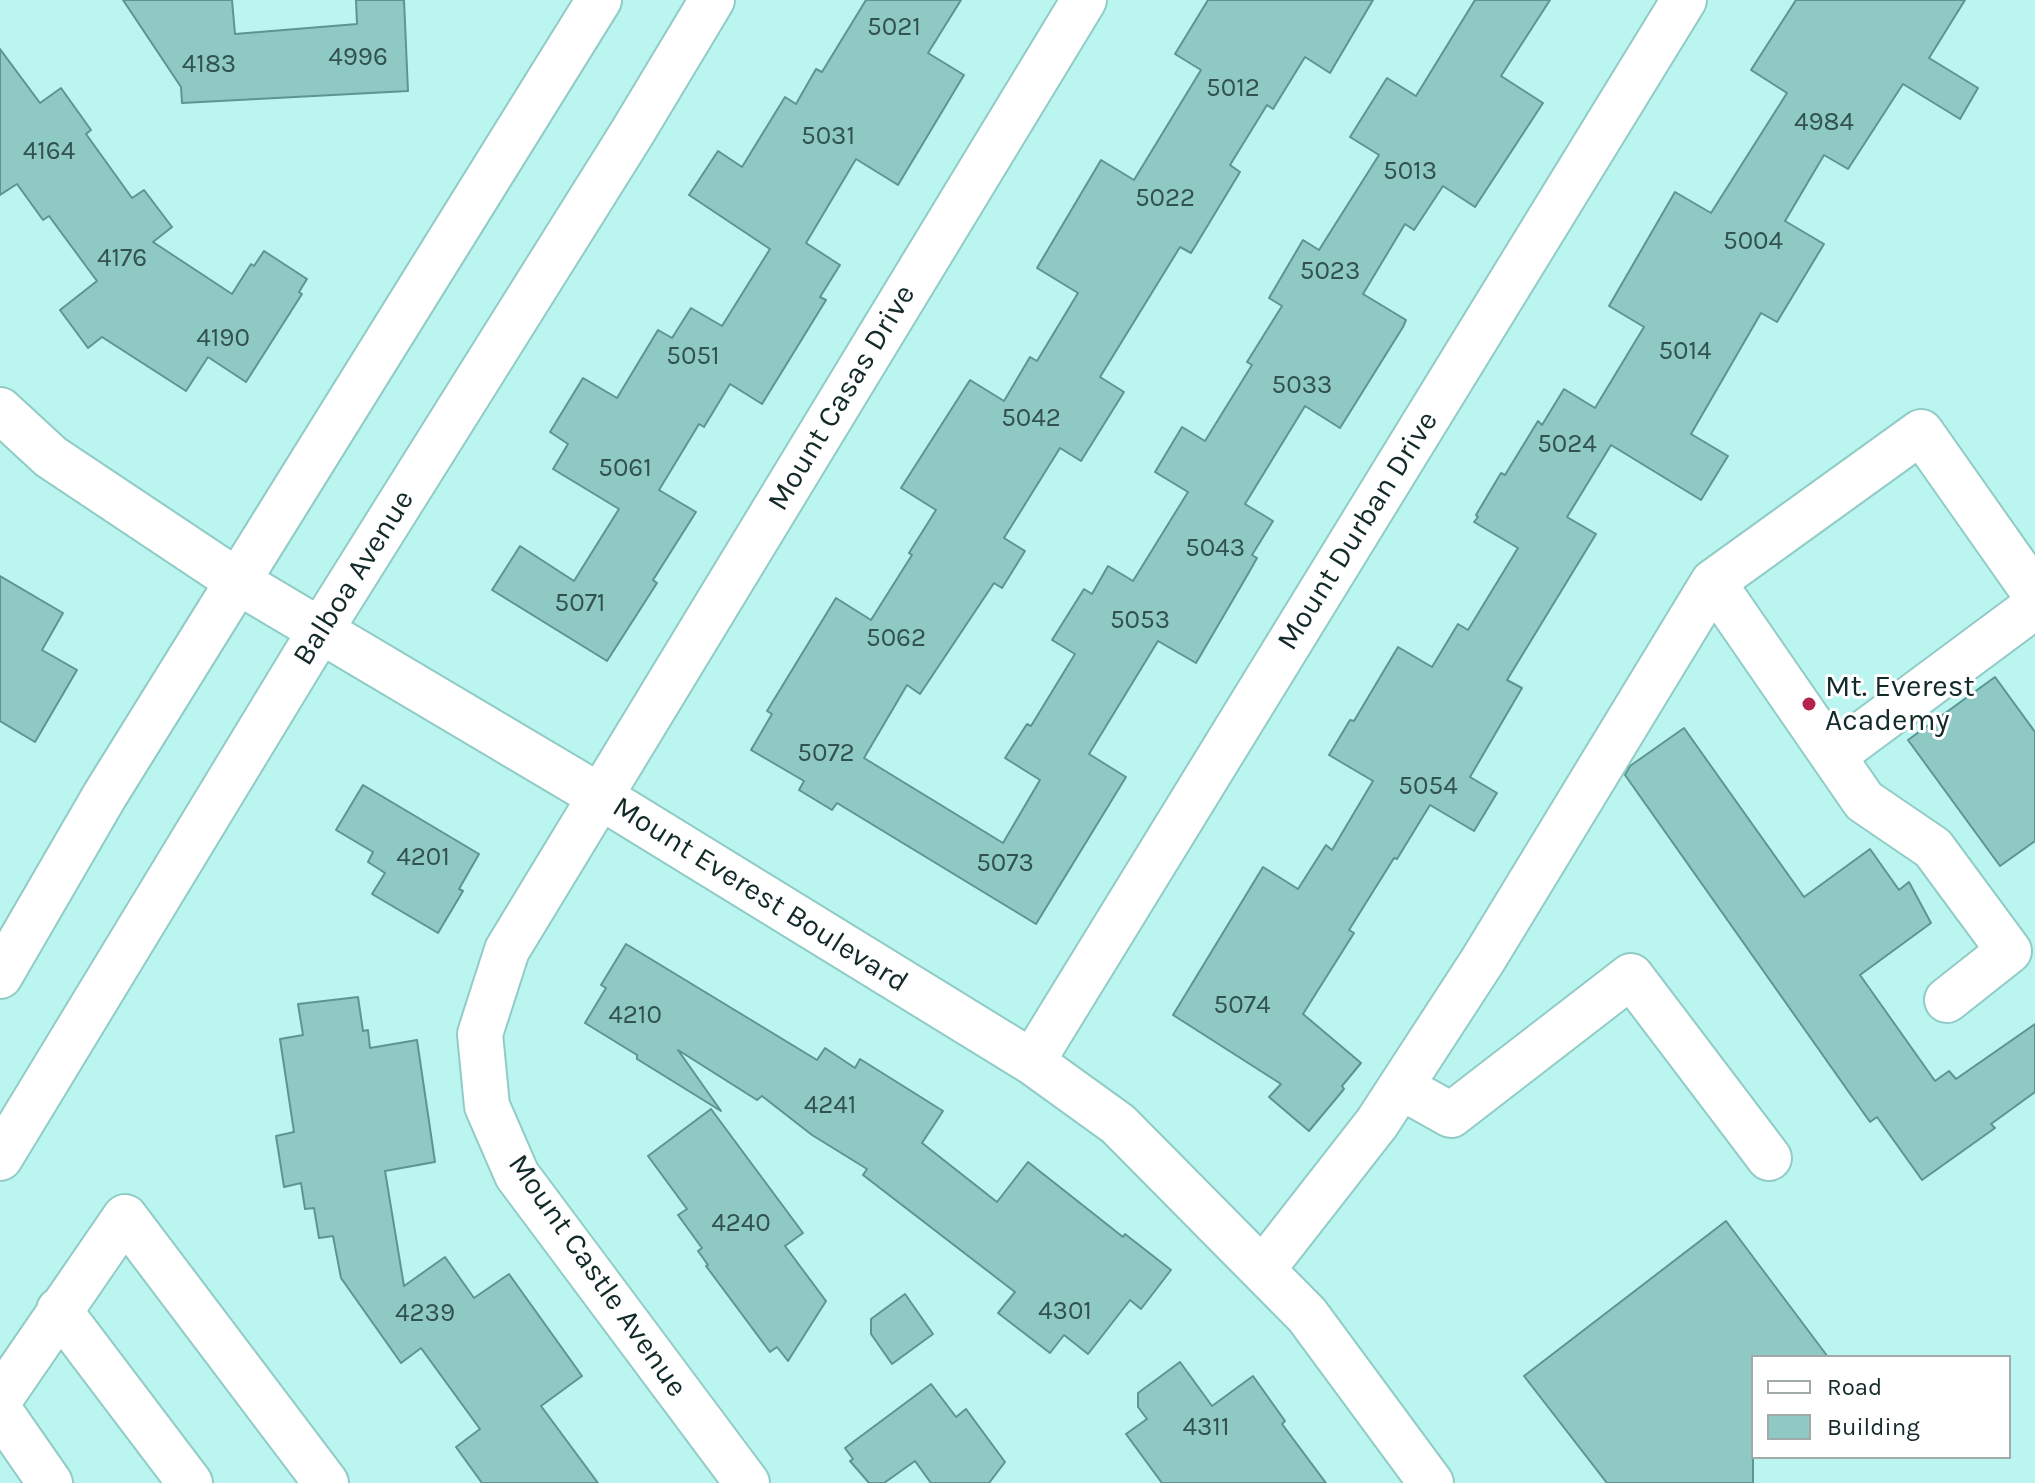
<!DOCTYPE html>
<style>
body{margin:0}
#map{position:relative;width:2035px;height:1483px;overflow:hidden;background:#baf5f0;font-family:Karla,sans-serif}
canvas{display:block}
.legend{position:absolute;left:1751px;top:1355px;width:260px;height:104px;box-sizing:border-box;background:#fff;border:2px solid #a0aaa9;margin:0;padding:10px 14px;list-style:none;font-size:24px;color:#122a28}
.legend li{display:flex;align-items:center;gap:16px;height:40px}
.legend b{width:40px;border:2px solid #a0aaa9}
</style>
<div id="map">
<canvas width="2035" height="1483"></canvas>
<ul class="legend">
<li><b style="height:10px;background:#fff"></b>Road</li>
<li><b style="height:22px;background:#8ec9c4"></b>Building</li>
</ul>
</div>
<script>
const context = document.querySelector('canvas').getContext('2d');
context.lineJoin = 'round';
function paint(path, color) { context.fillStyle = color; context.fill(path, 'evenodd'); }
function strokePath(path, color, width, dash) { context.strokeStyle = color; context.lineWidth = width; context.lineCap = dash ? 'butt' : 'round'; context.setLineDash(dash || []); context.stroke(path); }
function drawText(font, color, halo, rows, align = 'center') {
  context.font = font + ' Karla,sans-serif'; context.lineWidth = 6; context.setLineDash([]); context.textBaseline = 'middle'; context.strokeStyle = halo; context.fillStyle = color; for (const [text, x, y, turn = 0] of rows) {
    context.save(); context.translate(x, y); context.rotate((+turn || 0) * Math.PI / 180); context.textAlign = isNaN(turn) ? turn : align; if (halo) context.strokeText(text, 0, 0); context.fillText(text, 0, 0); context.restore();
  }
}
const building = new Path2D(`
 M123,0H232L235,34L357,24L356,0H404L408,91L182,103L181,87Z
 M866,0H961L928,53L964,75L898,185L856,159L806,243L840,265L820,297L826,300L762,404L730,384L704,427L699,424L659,490L696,512L653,580L657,583L607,661L492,590L520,546L574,581L619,509L553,469L568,444L550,432L583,378L617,398L658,330L672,338L691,308L722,326L770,249L689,195L718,151L742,167L785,97L796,104L816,69L822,72Z
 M1208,0H1373L1330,73L1305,57L1273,109L1267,105L1230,165L1240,172L1191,253L1180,247L1100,377L1124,392L1081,461L1060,448L1004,538L1025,551L1002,588L994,583L920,694L907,685L864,758L1003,843L1040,780L1005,758L1027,724L1031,726L1075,654L1052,640L1084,589L1092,594L1108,566L1133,581L1188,492L1155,472L1182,427L1205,441L1252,365L1247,362L1282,306L1269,298L1303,240L1319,250L1379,155L1350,137L1387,78L1416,96L1475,0H1550L1501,76L1543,103L1475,207L1443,186L1414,230L1405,224L1363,294L1406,320L1403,327L1340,428L1305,406L1245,504L1273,521L1252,555L1257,558L1248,574L1196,663L1158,641L1089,754L1126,777L1036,924L837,803L832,810L799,790L804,781L751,750L772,714L767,711L836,598L871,620L912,555L909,553L936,510L901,488L970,380L1004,401L1030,357L1037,361L1078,293L1037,268L1101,160L1134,180L1201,70L1175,54Z
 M1796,0H1965L1929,58L1978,88L1960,119L1903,84L1848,169L1824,155L1785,221L1824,244L1777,322L1761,313L1691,434L1728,456L1701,500L1611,445L1567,517L1596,534L1507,680L1522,688L1470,777L1497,793L1474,831L1430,805L1397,859L1394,858L1349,930L1354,933L1303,1014L1361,1063L1342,1086L1344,1089L1309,1131L1269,1097L1281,1084L1173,1015L1263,867L1298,889L1326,845L1332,850L1373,781L1329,755L1350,720L1354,721L1398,647L1432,667L1458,624L1468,630L1518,548L1474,522L1478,517L1476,515L1501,473L1505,475L1538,421L1542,425L1564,389L1595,408L1644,327L1609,306L1675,192L1711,213L1787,93L1751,70Z
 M0,49L40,103L61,88L91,130L86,134L132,198L144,190L172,227L153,242L232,294L251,264L254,266L264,251L307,279L299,292L302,294L246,382L208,357L186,391L102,337L88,348L60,310L97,281L49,216L43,220L17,184L0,195Z
 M0,576L63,613L42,650L77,670L35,742L0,721Z
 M1995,677L2035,732V841L2000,866L1908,740Z
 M1684,728L1804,897L1870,849L1899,890L1909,882L1931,923L1860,975L1935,1081L1949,1071L1956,1079L2035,1024V1092L1991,1124L1995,1128L1922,1180L1877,1117L1870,1122L1625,775L1630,766Z
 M363,785L479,854L459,889L463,891L438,933L372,894L385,873L368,862L373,852L336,830Z
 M626,944L817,1060L825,1048L855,1068L860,1059L943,1111L922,1143L997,1202L1028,1162L1123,1237L1125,1234L1171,1270L1141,1309L1130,1300L1088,1354L1064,1335L1050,1353L998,1313L1015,1292L863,1175L867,1169L812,1135L762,1096L757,1100L678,1050L721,1111L637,1059V1055L585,1023L606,988L601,985Z
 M358,997L363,1031L368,1030L370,1048L417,1040L435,1162L385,1171L404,1286L445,1257L474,1298L509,1274L582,1376L541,1406L598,1483H482L456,1447L480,1429L421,1348L401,1363L341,1278L333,1236L319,1238L314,1208L305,1209L301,1183L284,1187L276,1136L294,1132L280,1039L303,1035L298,1004Z
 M711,1109L803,1233L785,1246L826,1301L788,1361L777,1347L770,1352L706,1266L708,1265L698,1251L702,1248L678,1215L687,1209L648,1156Z
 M1726,1221L1828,1357H1753V1483H1607L1524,1376Z
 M905,1294L933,1334L892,1364L871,1334V1319Z
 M1180,1362L1212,1406L1253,1376L1285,1421L1282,1424L1326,1483H1162L1126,1434L1147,1419L1138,1407V1393Z
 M931,1384L956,1417L966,1409L1005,1462L989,1483H931L915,1461L884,1483H869L850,1461L853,1459L845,1448Z`);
const minor = new Path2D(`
 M0,410L51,457L237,581L601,797L1032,1062L1118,1124L1307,1315L1431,1483
 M1713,582L1921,432L2035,594
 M1833,756L2035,606
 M1032,1062L1684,0
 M1401,1087L1451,1115L1631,976L1769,1158
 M1263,1269L1377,1123L1483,960L1713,582L1864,801L1933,848L2009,951L1947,1000
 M59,1310L190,1483
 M0,1399L125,1217L326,1483
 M0,1411L50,1483
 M747,1483L517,1175L487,1106L480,1034L507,950L1084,0`);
const major = new Path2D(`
 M0,976L105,795L599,0
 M0,1158L320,631L632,133L712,0`);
const markers = [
 [1809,704,8,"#b5244e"]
];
const numberNames = [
 ["5021",894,28],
 ["4996",358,58],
 ["4183",209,65],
 ["5012",1233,89],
 ["4984",1824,123],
 ["5031",828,137],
 ["4164",49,152],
 ["5013",1410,172],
 ["5022",1165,199],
 ["5004",1753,242],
 ["4176",122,259],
 ["5023",1330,272],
 ["4190",223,339],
 ["5014",1685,352],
 ["5051",693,357],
 ["5033",1302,386],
 ["5042",1031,419],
 ["5024",1567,445],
 ["5061",625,469],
 ["5043",1215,549],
 ["5071",580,604],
 ["5053",1140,621],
 ["5062",896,639],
 ["5072",826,754],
 ["5054",1428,787],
 ["4201",423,858],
 ["5073",1005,864],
 ["5074",1242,1006],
 ["4210",635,1016],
 ["4241",830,1106],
 ["4240",741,1224],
 ["4301",1065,1312],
 ["4239",425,1314],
 ["4311",1206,1428]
];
const streetNames = [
 ["Mount Casas Drive",842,398,-59],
 ["Mount Durban Drive",1358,531,-58],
 ["Balboa Avenue",354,578,-58],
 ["Mount Everest Boulevard",760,895,32],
 ["Mount Castle Avenue",597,1276,55]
];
const poiNames = [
 ["Mt. Everest",1825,687],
 ["Academy",1825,721]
];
paint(building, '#8ec9c4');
strokePath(building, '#5c9591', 2);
strokePath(minor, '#91cbc6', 48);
strokePath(major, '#91cbc6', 48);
strokePath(minor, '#fff', 44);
strokePath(major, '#fff', 44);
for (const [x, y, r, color] of markers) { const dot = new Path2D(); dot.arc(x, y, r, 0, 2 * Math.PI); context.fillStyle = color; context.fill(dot); strokePath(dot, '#fff', 3); }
drawText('26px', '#31524f', null, numberNames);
drawText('30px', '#122a28', '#fff', streetNames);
drawText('30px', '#122a28', '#fff', poiNames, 'left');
</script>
